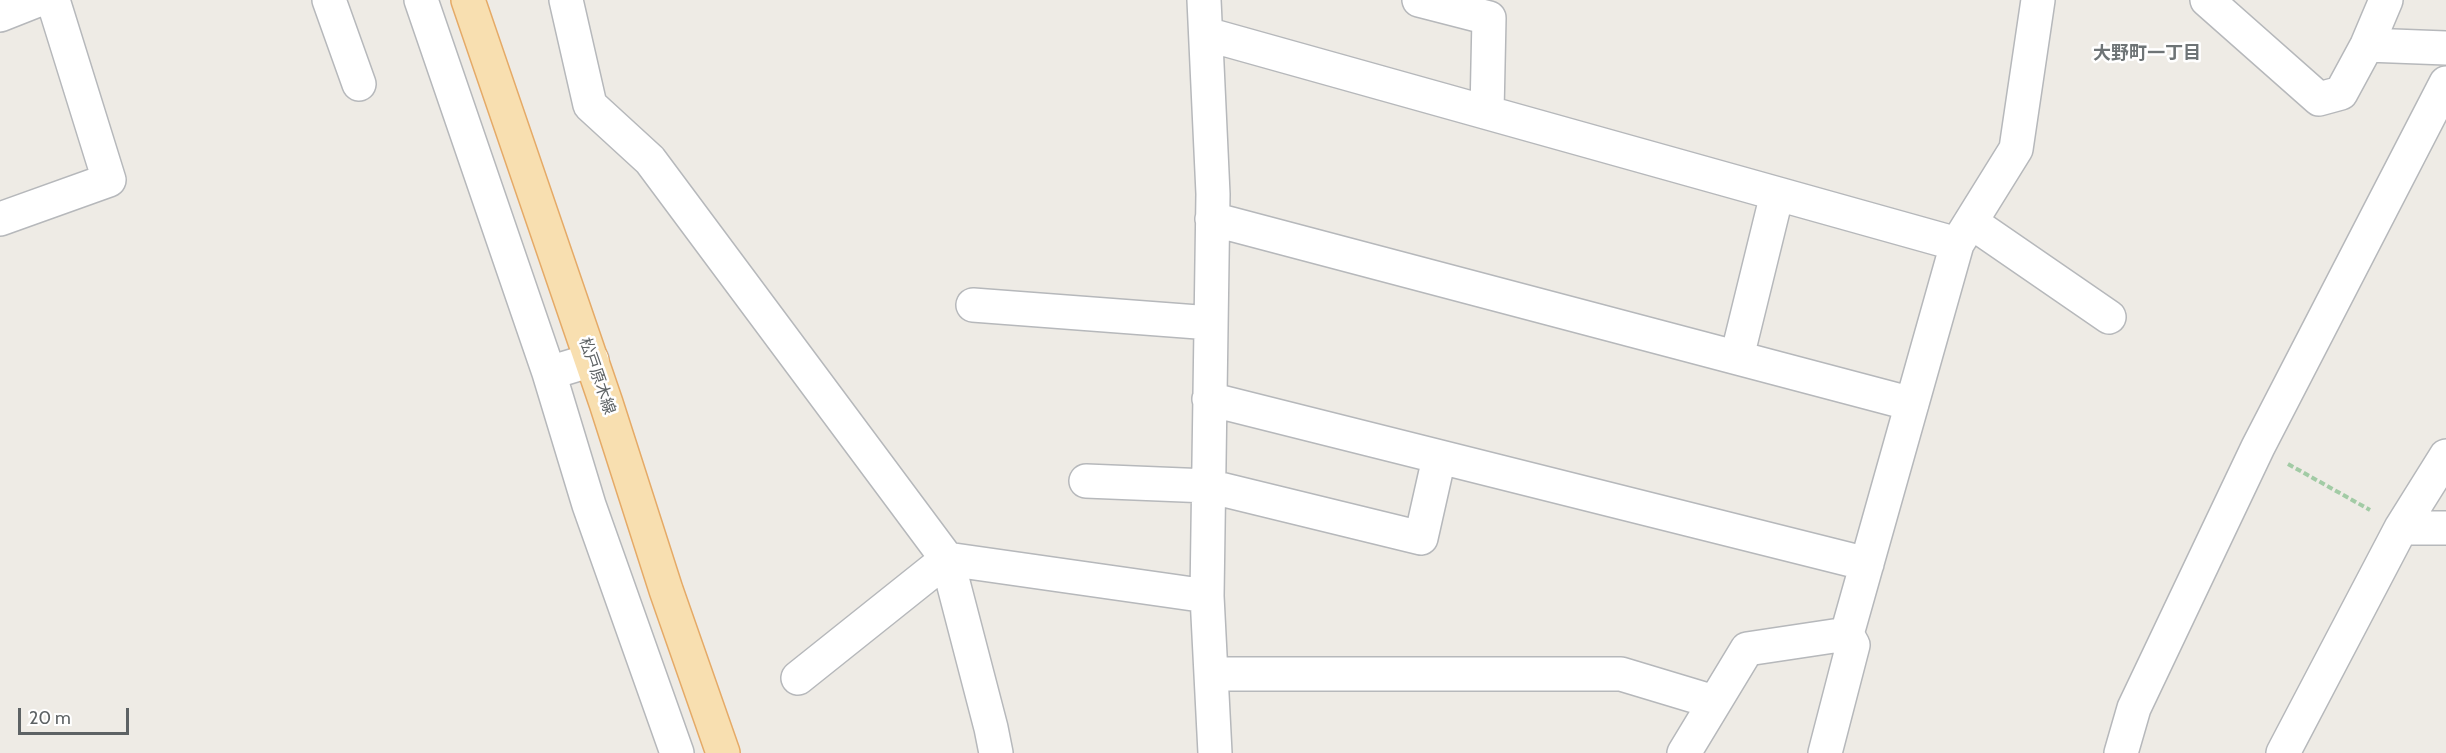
<!DOCTYPE html>
<meta charset="utf-8">
<style>
body{margin:0}
#map{position:relative;width:2446px;height:753px;overflow:hidden;background:#eeebe5;font-family:Cabin,sans-serif}
canvas{display:block}
.scale{position:absolute;left:18px;top:708px;width:111px;height:27px;box-sizing:border-box;border:3px solid #5d6264;border-top:0;padding-left:8px;font-size:18px;line-height:21px;white-space:nowrap;color:#5d6264;-webkit-text-stroke:4px #fff;paint-order:stroke}
</style>
<div id="map">
<canvas width="2446" height="753"></canvas>
<div class="scale">20 m</div>
</div>
<script>
const context = document.querySelector('canvas').getContext('2d');
context.lineJoin = 'round';
function strokePath(path, color, width, dash) { context.strokeStyle = color; context.lineWidth = width; context.lineCap = dash ? 'butt' : 'round'; context.setLineDash(dash || []); context.stroke(path); }
function drawText(font, color, halo, rows, align = 'center') {
  context.font = font + ' Cabin,"Noto Sans JP",sans-serif'; context.lineWidth = 5; context.setLineDash([]); context.textBaseline = 'middle'; context.strokeStyle = halo; context.fillStyle = color; for (const [text, x, y, turn = 0] of rows) {
    context.save(); context.translate(x, y); context.rotate((+turn || 0) * Math.PI / 180); context.textAlign = isNaN(turn) ? turn : align; if (halo) context.strokeText(text, 0, 0); context.fillText(text, 0, 0); context.restore();
  }
}
const path = new Path2D(`
 M2288,464L2370,510`);
const minor = new Path2D(`
 M329,0L359,84
 M421,0L549,373L592,360
 M566,0L590,105L650,160L947,559L1207,596
 M1204,0L1213,194L1207,596L1215,753
 M1419,0L1489,18L1487,112
 M2207,0L2319,99L2341,93L2367,45L2386,0
 M0,15L38,0
 M1206,34L1957,244
 M2367,45L2446,48
 M0,219L109,180L53,0
 M1212,219L1912,404
 M1971,222L2109,317
 M973,305L1211,323
 M1737,357L1777,194
 M549,373L589,505L677,753
 M1209,399L1867,564
 M1086,481L1208,486L1421,538L1439,458
 M2401,528H2446
 M1211,674H1621L1714,702
 M798,678L947,559L991,728L996,753
 M1684,753L1747,649L1847,634L1957,244L2016,149L2038,0
 M1825,753L1853,645L1847,634
 M2121,753L2134,708L2258,447L2446,83
 M2283,753L2401,528L2446,456`);
const major = new Path2D(`
 M468,0L606,403L666,590L723,753`);
const streetNames = [
 ["松戸原木線",597,376,71]
];
const neighbourhoodNames = [
 ["大野町一丁目",2147,54]
];
strokePath(minor, '#b6b8bb', 36);
strokePath(major, '#e5aa67', 36);
strokePath(path, '#a2cba5', 4, [6, 3]);
strokePath(minor, '#fff', 33);
strokePath(major, '#f8dfb0', 33);
drawText('16px', '#5d6264', '#fff', streetNames);
drawText('bold 18px', '#6e7476', '#fff', neighbourhoodNames);
</script>
